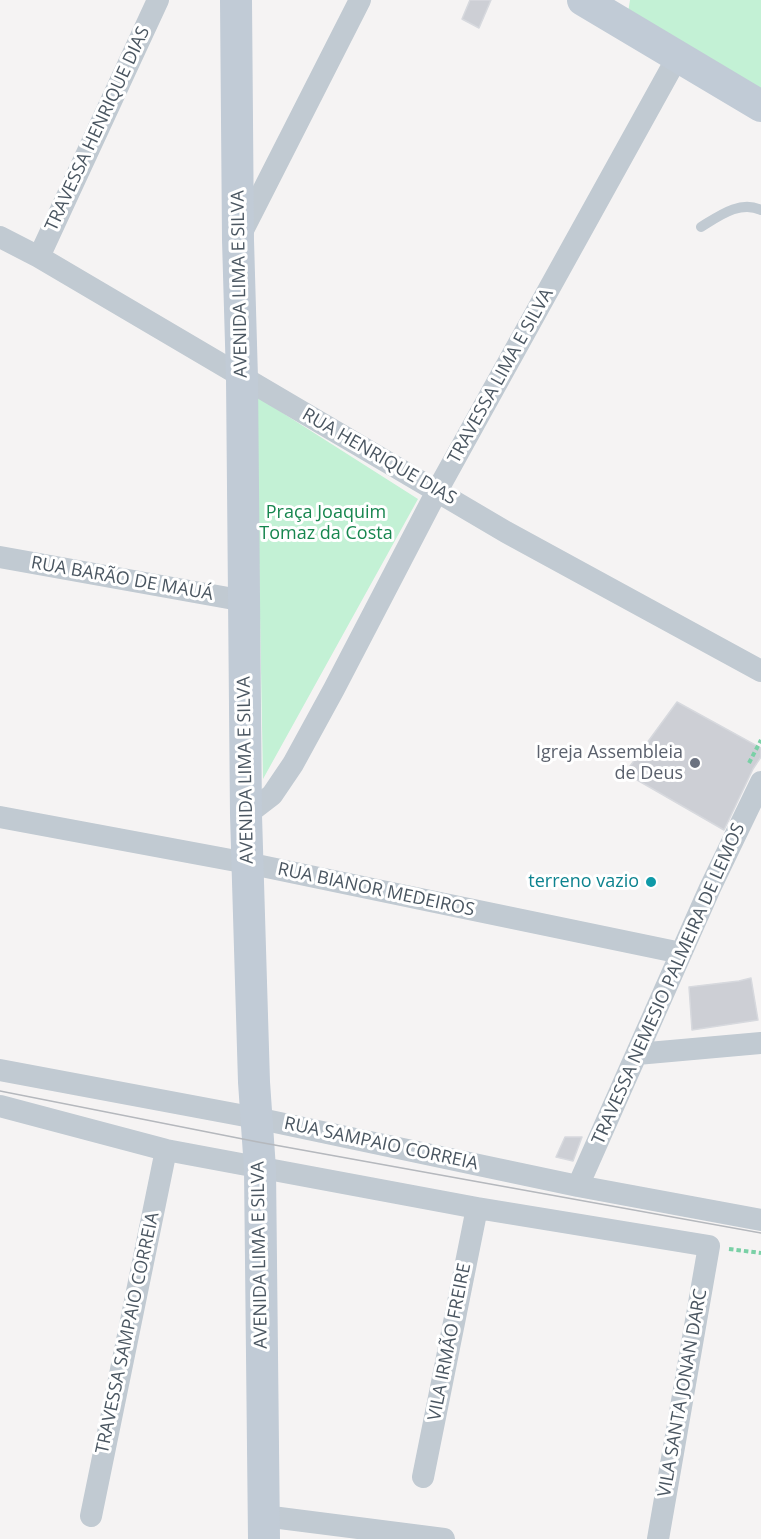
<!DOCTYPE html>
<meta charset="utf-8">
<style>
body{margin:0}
canvas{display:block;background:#f5f3f3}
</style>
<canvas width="761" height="1539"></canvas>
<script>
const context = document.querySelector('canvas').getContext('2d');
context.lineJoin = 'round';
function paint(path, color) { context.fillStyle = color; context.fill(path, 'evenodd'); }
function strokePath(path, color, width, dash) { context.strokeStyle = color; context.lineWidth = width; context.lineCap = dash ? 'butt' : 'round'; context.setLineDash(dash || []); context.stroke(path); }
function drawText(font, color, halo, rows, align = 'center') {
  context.font = font + ' "Open Sans",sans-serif'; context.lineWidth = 6; context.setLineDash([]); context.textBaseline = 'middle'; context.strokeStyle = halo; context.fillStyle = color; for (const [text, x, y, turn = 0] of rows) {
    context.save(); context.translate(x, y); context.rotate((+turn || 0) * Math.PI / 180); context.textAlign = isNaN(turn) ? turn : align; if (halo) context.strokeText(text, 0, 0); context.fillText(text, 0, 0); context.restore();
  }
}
const green = new Path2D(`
 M630,0H761V96L628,13Z
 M256,396L418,499L263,779Z`);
const building = new Path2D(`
 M470,0H491L479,28L462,19Z
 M677,702L761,748V757L753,769L724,830L625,773Z
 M751,978L758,1020L692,1030L689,987L739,981Z
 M565,1137H582L573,1161L556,1157Z`);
const path = new Path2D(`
 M749,763L761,740
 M729,1249L761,1253`);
const service = new Path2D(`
 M701,227C719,216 740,200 761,210`);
const minor = new Path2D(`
 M240,236L360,0
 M0,237L39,257L506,532L761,671
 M39,257L158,0
 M0,557L245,601
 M246,815L272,795L293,764L334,689L437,491L678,56
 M0,817L247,863L681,953
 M637,1054L761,1043
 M0,1070L256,1118L578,1186L761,1220
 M0,1106L166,1150L477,1208L709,1246L658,1539
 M578,1186L710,888L761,782
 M423,1477L477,1208
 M91,1516L166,1150
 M264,1516L444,1539`);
const secondary = new Path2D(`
 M236,0L238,240L242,378L246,815L254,1082L260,1169L264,1539
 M583,0L761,106`);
const tram = new Path2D(`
 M0,1091L258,1142L761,1233`);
const markers = [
 [695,763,6,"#6b7280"],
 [651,882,6,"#0f9aa8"]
];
const streetNames = [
 ["TRAVESSA HENRIQUE DIAS",98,129,-65],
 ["AVENIDA LIMA E SILVA",240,284,-91],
 ["TRAVESSA LIMA E SILVA",501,376,-61],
 ["RUA HENRIQUE DIAS",379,457,30],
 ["RUA BARÃO DE MAUÁ",122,579,10],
 ["AVENIDA LIMA E SILVA",246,770,-91],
 ["RUA BIANOR MEDEIROS",376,890,12],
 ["TRAVESSA NEMESIO PALMEIRA DE LEMOS",669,984,-66],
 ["RUA SAMPAIO CORREIA",381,1144,12],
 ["AVENIDA LIMA E SILVA",260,1255,-91],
 ["TRAVESSA SAMPAIO CORREIA",128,1333,-78],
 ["VILA IRMÃO FREIRE",450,1342,-79],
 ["VILA SANTA JONAN DARC",683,1393,-80]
];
const parkNames = [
 ["Praça Joaquim",326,513],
 ["Tomaz da Costa",326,534]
];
const worshipNames = [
 ["Igreja Assembleia",683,753],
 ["de Deus",683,774]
];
const cultureNames = [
 ["terreno vazio",639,882]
];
paint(green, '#c3f1d5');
paint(building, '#cdcfd5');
strokePath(building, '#d7d9de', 1.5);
strokePath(path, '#7ad0a6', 4, [4.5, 3]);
strokePath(service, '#c1cad2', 10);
strokePath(minor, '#c1cad2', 22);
strokePath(secondary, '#c1cbd6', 32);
strokePath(tram, '#b5b8bd', 1.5);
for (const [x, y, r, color] of markers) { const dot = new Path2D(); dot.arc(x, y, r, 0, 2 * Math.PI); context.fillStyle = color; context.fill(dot); strokePath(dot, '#fff', 2); }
drawText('18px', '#4a5661', '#fff', streetNames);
drawText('18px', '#17864f', '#fff', parkNames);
drawText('18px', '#5b616d', '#fff', worshipNames, 'right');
drawText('18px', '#0d838f', '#fff', cultureNames, 'right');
</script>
